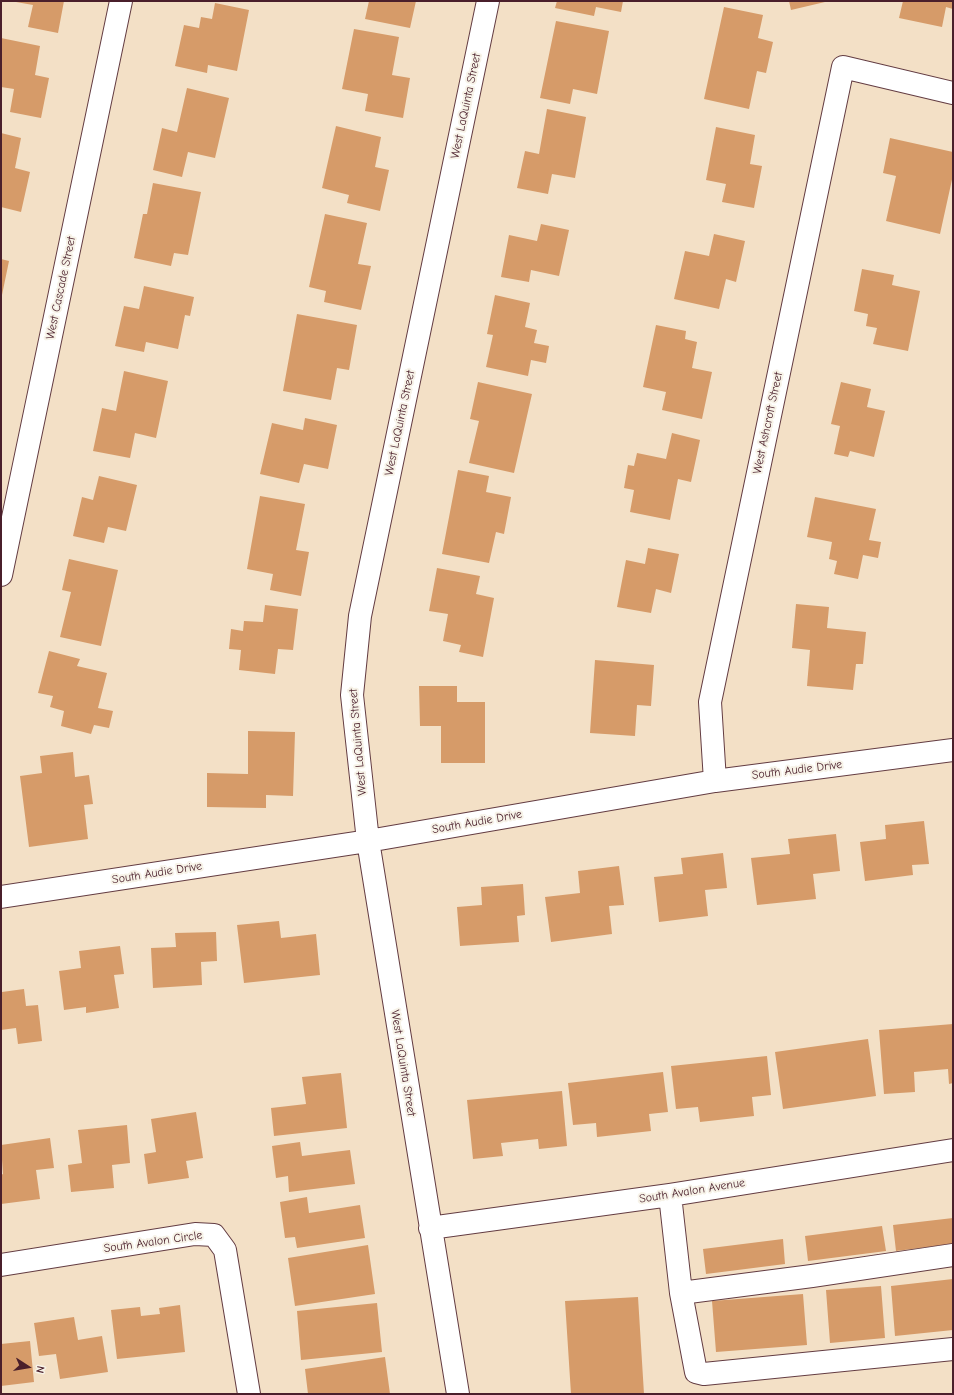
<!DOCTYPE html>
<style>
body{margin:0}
#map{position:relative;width:954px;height:1395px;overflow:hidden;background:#f3e0c6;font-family:"Comic Neue",sans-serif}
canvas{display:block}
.frame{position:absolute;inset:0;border:2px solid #4a1f2b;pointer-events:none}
.north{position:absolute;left:8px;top:1347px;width:40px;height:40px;-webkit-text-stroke:3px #f7f3e8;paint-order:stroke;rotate:102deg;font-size:11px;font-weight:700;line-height:16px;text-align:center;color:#4a1f2b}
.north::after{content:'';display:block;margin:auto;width:14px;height:18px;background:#4a1f2b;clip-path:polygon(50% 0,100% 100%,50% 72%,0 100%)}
</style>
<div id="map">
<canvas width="954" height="1395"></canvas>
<div class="frame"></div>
<div class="north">N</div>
</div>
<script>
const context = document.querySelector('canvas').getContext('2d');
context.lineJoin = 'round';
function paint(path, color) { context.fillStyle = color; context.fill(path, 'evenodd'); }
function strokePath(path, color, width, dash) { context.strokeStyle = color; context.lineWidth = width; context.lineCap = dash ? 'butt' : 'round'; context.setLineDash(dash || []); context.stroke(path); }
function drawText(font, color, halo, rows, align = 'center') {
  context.font = font + ' "Comic Neue",sans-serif'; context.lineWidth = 4; context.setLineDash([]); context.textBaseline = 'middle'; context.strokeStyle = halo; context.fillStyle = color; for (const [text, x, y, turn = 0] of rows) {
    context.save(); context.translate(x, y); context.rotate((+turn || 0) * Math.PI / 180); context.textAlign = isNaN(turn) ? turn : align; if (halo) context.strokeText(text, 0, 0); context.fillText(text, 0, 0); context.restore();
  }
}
const building = new Path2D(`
 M64,1L58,33L28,27L33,5L16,2Z
 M369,1H416L410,28L365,19Z
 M557,1H623L621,12L596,7L594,16L555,8Z
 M789,1H825V2L791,10Z
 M903,1H953V9L946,7L942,27L899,18Z
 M215,3L249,10L237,71L208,65L207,73L175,66L184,25L199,28L201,17L212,19Z
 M724,7L763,15L758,38L773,42L766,73L757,71L749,109L704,99Z
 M556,21L609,31L597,94L573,89L570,104L540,98Z
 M354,29L399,37L392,75L410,78L403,118L365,111L368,94L342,89Z
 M1,38L40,46L35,75L49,78L41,118L10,112L14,89L1,87Z
 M187,88L229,98L215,158L188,152L182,177L153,170L162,128L177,132Z
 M547,109L586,117L575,178L552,174L548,194L517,188L525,151L539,154Z
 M336,126L381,137L375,167L389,170L380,211L347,203L349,195L322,188Z
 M716,127L755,135L750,164L762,166L754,208L722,202L726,184L706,180Z
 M1,133L21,138L15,168L30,172L21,212L1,207Z
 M890,138L953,152V175L940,234L886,221L896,176L883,173Z
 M153,183L201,192L188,255L174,253L171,266L134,258L143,214H147Z
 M325,214L367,223L358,264L371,266L361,310L324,302L326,291L309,287Z
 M541,224L569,230L559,276L531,270L529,282L501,277L509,235L537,241Z
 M714,234L745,241L736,282L726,279L719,309L674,299L685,251L709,256Z
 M1,259L9,261L2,295H1Z
 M862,269L894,275L892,285L920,291L908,351L873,344L877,328L866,326L868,314L854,311Z
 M144,286L194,297L190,316L185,315L178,349L146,342L144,352L115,346L124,306L139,309Z
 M495,295L530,303L525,327L537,330L534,343L549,346L546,363L531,360L528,376L486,367L493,335L487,334Z
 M297,314L357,325L349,370L337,368L331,400L283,391Z
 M656,325L686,331L685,339L697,342L692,368L712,372L702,419L662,410L666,392L643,387Z
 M124,371L168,381L156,438L135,433L130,458L93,451L102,408L116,411Z
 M478,382L532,394L514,473L469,463L479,421L470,419Z
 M841,382L871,389L867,407L885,411L874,457L850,451L848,457L834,454L840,426L831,424Z
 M305,418L337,425L328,469L304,464L299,483L260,474L272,423L303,430Z
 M672,433L700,440L691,482L678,479L670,520L630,512L634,490L624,488L628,465L634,466L637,453L666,459Z
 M458,470L489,476L486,492L511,497L504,534L496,532L489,563L442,554Z
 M99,476L137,485L126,531L108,527L104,543L73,536L82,497L93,500Z
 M260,496L305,504L296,550L309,552L301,596L270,590L273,574L247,569Z
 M815,497L876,509L869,540L881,542L878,558L863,555L858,579L834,574L837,561L829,559L832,542L807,537Z
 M648,548L679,554L671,593L656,589L651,613L617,607L626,560L645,564Z
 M69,559L118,570L101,646L60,637L71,592L62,590Z
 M437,568L480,576L476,594L494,598L483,657L459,652L461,645L443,641L448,614L429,611Z
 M796,604L829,607L827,628L866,632L863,664H856L853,690L807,686L810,650L792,648Z
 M265,605L298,609L293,650L278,649L275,674L239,670L241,650L229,649L231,629L243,631L244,621L263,622Z
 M49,651L80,659L77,666L107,673L98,708L113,711L109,728L94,725L91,734L61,726L64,711L50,707L53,696L38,693Z
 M595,660L654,665L651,706L637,705L635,736L590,733Z
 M419,686H457V702H485V763H441V726H420Z
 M248,731L295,732L293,796L266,795V808L207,807V773L248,774Z
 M73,752L75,777L89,775L93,804L84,805L88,839L29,847L20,776L42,773L40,756Z
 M924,821L929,864L912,865L913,875L865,881L860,842L886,839L885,825Z
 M836,834L840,871L813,874L816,899L757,905L751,858L790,854L788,839Z
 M723,853L727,888L705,890L708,916L659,922L654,877L683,874L681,858Z
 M619,866L624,905L609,906L612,934L551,942L545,897L580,893L578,871Z
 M523,884L525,915L517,916L519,942L460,946L457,907L482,905L481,887Z
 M279,921L281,938L316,934L320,975L244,983L237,925Z
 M216,932L217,961L201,962L202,985L153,988L151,948L176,947L175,933Z
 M120,946L124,974L114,975L119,1008L86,1013V1007L64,1010L59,971L81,968L79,951Z
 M1,988L2,992L24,989L26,1006L38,1005L42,1041L18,1044L16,1028L1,1030Z
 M953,1024V1083L949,1084L948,1069L914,1072L915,1092L884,1094L879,1030Z
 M868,1039L876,1096L783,1109L775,1052Z
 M767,1056L771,1095L752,1097L754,1116L700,1122L698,1107L676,1109L671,1066Z
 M663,1072L668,1112L649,1114L651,1131L597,1137L596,1123L573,1125L568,1083Z
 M341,1073L347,1128L274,1136L271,1108L306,1104L302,1077Z
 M562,1091L567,1146L539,1149L538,1139L501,1143L503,1156L473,1159L467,1100Z
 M196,1112L203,1158L186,1161L189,1178L148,1184L144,1154L156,1152L151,1119Z
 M127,1125L130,1163L112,1165L114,1188L71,1192L68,1165L82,1163L78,1130Z
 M50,1138L54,1168L36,1170L40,1199L1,1204V1175L3,1174L1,1145Z
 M300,1142L302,1156L350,1150L355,1184L289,1192L288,1176L276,1178L272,1146Z
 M307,1197L309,1213L360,1205L365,1238L297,1248L295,1237L285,1238L280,1202Z
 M953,1218V1244L896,1251L893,1225Z
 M882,1226L886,1251L808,1261L805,1236Z
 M783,1239L785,1264L706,1274L703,1249Z
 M368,1245L375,1294L295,1306L288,1258Z
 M953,1279V1330L895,1336L891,1286Z
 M881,1286L885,1338L830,1343L826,1290Z
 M803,1294L807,1345L716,1352L712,1301Z
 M638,1297L644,1394H571L565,1301Z
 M377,1303L382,1352L301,1360L297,1311Z
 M180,1305L185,1352L117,1359L111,1310L140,1307L141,1316L160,1314L159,1308Z
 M74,1317L78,1340L102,1336L108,1372L60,1379L56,1354L39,1356L34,1323Z
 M30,1341L34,1382L1,1386V1344Z
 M385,1357L390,1394H308L305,1369Z`);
const minor = new Path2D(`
 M1,575L121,1
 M715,781L710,702L843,67L953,93
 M1,897L368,841L715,781L953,750
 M670,1195L681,1293L812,1276L953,1255
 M430,1228L670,1195L953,1150
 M1,1265L195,1234L214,1235L225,1250L249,1394
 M681,1293L696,1372L704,1374L953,1349
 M458,1394L368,841L352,695L360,616L488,1`);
const streetNames = [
 ["West LaQuinta Street",466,106,-78],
 ["West Cascade Street",61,288,-78],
 ["West LaQuinta Street",400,423,-78],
 ["West Ashcroft Street",768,423,-78],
 ["West LaQuinta Street",358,742,-95],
 ["South Audie Drive",797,770,-7],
 ["South Audie Drive",477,822,-10],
 ["South Audie Drive",157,873,-9],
 ["West LaQuinta Street",403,1063,81],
 ["South Avalon Avenue",692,1191,-9],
 ["South Avalon Circle",153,1242,-8]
];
paint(building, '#d69b69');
strokePath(minor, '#633c42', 24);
strokePath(minor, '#fff', 22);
drawText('12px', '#4a1f2b', '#f7f3e8', streetNames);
</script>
